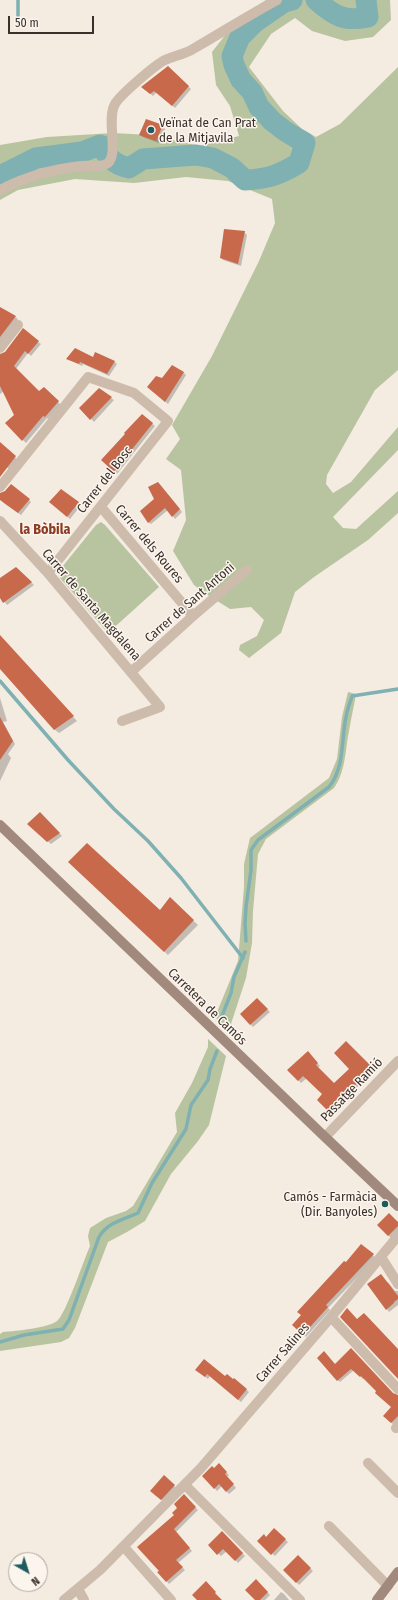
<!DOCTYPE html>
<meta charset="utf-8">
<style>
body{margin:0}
#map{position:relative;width:398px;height:1600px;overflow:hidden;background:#f4ebe1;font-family:"Fira Sans Condensed",sans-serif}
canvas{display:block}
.north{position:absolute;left:8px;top:1552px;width:40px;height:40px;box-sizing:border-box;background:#fbf5ee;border:1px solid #aea6a0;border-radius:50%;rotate:141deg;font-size:11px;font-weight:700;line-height:16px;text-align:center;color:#3b302b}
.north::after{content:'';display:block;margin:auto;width:14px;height:18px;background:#1f5a5e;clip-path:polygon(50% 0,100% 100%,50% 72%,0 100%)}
.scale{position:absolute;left:8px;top:16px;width:86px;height:18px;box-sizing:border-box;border:2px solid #3b302b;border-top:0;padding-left:5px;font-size:12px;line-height:14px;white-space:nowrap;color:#3b302b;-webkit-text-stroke:3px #fbf5ee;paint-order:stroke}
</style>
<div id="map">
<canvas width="398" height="1600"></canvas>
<div class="north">N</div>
<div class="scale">50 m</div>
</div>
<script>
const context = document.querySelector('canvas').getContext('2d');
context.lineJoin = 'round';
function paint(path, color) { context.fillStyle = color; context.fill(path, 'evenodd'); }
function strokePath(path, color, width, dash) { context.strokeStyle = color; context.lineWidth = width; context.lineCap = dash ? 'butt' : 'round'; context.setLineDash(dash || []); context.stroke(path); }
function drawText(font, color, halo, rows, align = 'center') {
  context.font = font + ' "Fira Sans Condensed",sans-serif'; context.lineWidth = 3; context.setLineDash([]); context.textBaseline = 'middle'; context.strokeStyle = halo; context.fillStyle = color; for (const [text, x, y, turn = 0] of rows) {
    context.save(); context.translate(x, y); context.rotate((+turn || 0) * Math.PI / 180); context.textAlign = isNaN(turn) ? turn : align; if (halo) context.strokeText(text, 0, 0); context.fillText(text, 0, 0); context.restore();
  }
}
const green = new Path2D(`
 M266,0H390L391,20L373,37L345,41L312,31L295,18L271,34L249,67L283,111L302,129L316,137L340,124L398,67V370L375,390L327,475L326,484L333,493L351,482L398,427V450L333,517L343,528L356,529L398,491V513L368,540L314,577L295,592L281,633L249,658L239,650L240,645L257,636L264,620L251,607L230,609L206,594L194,585L173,551L186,520L181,470L166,459L180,439L172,425L212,356L259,261L275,223L272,199L228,181L186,177L134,183L75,179L18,190L0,200V145L47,137L113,133L149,135L200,146L239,136L230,106L216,85L212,52L237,20Z
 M101,522L105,525L159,587L108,633L60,578L58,572L96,525Z
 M348,692L356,694C354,706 351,718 349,731C345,750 346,771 334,788L266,839L258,854L253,911L252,943L246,978L229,1030L215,1017L238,961L244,887V864L250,838L329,778L337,759L342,717Z
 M208,1039L226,1056L209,1125L198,1141L171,1174L145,1221L127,1232L108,1242L75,1328L69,1338L61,1342L0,1351V1334L3,1332C16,1331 48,1328 57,1321C66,1314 84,1259 90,1246L88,1236L90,1228L106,1218L126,1211L133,1206L177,1132L175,1113L192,1083L208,1047Z`);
const shadow = new Path2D(`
 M168,67L191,89L175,108L157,92L153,96L145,89Z
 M147,120L163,126L165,129L159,143L143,137L140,135Z
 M244,232L247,235L241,266L223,260L221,258Z
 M0,314L15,317L18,319L0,343Z
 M38,342L41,344L31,356L28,353L16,369L39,392L44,388L61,405L48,419L47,418L26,443L6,423L16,415L4,391L0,394V355Z
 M68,359L114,361L117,364L109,376L83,364L82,366Z
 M183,372L186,375L168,404L151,389Z
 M111,398L114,400L94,422L81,408Z
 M142,415L155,426L117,474L102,460Z
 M1,445L18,460L10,470L0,461Z
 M161,486L182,512L175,519L168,510L151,524L148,522Z
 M0,494L29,500L31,502L21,515L5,504L0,499Z
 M78,503L81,505L70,519L53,504Z
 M16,568L34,585L7,605L0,596V579Z
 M0,636L77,721L59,733L54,729L0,667Z
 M0,698L7,721L3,722L15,744L8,754L11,758L0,781Z
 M40,814L62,836L51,844L31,827Z
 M73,866L160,912L170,899L198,925L168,955Z
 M257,999L270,1012L253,1027L241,1014Z
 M346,1042L374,1071L347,1097L349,1099L334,1114L318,1100L324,1094L307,1078L301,1083L289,1070L308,1053L320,1066L317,1068L334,1084L350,1069Z
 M398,1223V1231L391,1238L378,1225Z
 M361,1245L376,1258L328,1308L330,1310L306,1337L293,1325Z
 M388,1282L395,1291H398V1305L389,1312L387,1309V1283Z
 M351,1349L393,1395L398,1396V1422L394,1425L387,1419L392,1407L364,1378L363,1379L354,1370L340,1382L338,1380L336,1365Z
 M199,1372L226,1377L233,1381L234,1379L249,1392L241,1402L210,1376L208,1379Z
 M219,1465L229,1475L227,1477L236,1488L229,1494L222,1486L217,1491L204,1476Z
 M164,1476L177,1489L164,1502L154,1494Z
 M184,1496L198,1510L176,1532L192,1551L178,1563L185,1570L169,1584L159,1572L175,1515Z
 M274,1530L288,1542L275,1556L259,1541L266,1538Z
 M222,1532L245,1556L238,1563L227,1551L221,1556L209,1545Z
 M298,1557L313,1571L299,1585L285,1570Z
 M256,1580L270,1595L265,1600H256Z
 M281,1592L284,1594L289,1600H274Z`);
const stream = new Path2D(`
 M18,0V23
 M100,145L108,141V137
 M0,681L68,760L114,809L148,841L181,878L243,958
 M246,941L245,924L246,907L251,870V850L258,840L329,787C345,767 341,740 346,717C347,710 350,703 352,696L398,689
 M220,1021L231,993L234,977L245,952
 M0,1342L24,1335L63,1329L69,1320L99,1237C107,1223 124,1219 138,1213L152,1183L186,1129L191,1105L208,1080L210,1069L217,1051`);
const river = new Path2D(`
 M316,0C334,16 344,22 368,17L366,0
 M0,176L36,158L82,152L100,145C109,158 113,164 129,168L143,159L196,155L213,158L232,168L245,180C268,179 279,175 299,163L305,143L285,131L272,121L259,107L252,92L241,80L234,65L232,56L240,37L255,22L284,2L292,0`);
const building = new Path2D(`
 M168,66L189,86L172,106L154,91L150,94L141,87Z
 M146,119L163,125L156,141L139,135Z
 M224,229L245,231L238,264L220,258Z
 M0,307L16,316L0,337Z
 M23,328L39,341L28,354L25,351L14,366L39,391L44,387L59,401L45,417L43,416L22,441L5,423L14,415L0,386V354L5,352Z
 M75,348L93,357L95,352L115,361L107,374L80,362L79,364L66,359Z
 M172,365L184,372L165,402L147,387L156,376L162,378Z
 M99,388L112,397L90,420L79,408Z
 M142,414L153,423L114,472L101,460L125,434L124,433Z
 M0,442L16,456L0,477Z
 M158,482L180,509L172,517L165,508L148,523L140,511L154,499L148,487Z
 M11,484L30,499L18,513L0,500V493L5,491Z
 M61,489L79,502L67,517L49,502Z
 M16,567L32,582L3,603L0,598V578Z
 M0,635L74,716L54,730L0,669Z
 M0,717L13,741L0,760Z
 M40,812L60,833L47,842L27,824Z
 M87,843L160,910L170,897L194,920L164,952L68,862Z
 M257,998L268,1009L250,1025L240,1014Z
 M346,1041L373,1068L346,1094L347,1096L330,1113L317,1100L322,1094L303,1076L298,1081L287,1070L308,1051L318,1063L316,1065L334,1083L349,1069L334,1053Z
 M389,1213L398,1222V1226L388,1236L377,1225Z
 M361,1244L374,1254L326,1305L328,1307L303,1335L292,1325L301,1315L297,1312L344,1261L346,1262Z
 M381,1274L398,1296V1299L394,1302V1303L386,1310L367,1284Z
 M347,1308L357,1319L364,1313L398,1349V1379L340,1317Z
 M351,1348L393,1393L398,1395V1416L391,1423L383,1416L391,1407L375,1393L376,1391L361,1376L360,1377L351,1369L337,1381L317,1358L324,1351L335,1364Z
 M204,1359L225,1376L227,1374L233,1379L234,1378L247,1389L238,1400L207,1374L205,1377L195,1370Z
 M219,1463L227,1472L225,1474L234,1484L226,1492L219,1484L214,1489L202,1476L212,1466L214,1468Z
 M164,1475L175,1485L161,1500L150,1491Z
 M184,1494L196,1507L174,1529L190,1548L176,1560L183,1567L166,1582L157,1572L159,1571L137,1547L174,1515L172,1513L177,1508L174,1504Z
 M274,1528L286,1539L271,1555L257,1541L264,1534L266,1537Z
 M222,1531L243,1553L235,1561L223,1549L217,1555L208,1545Z
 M298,1555L311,1568L296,1583L283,1570Z
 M256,1579L268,1592L260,1600H255L245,1590Z
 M206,1581L216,1592L215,1593L222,1600H197L192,1595Z`);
const street = new Path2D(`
 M0,190C25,177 53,169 81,166C90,165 101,168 108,163C119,153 106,119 115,104C120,95 155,65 165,60C174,56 185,54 193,49C221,33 249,15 277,0
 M0,348L18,325
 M0,487L88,377L134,393L168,421L48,573
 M101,507L193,616
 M0,521L48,573L160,707L122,721
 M131,672L193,616L247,570
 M325,1137L398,1061
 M381,1257L398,1284
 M331,1317L398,1389
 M396,1428L398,1425
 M368,1463L398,1493
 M185,1485L300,1600
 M329,1526L388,1586
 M124,1547L171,1600
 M78,1589L84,1600
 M64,1600L100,1570L201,1468L331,1317L398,1236`);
const secondary = new Path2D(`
 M0,825L325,1137L398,1206
 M377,1600L398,1572`);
const markers = [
 [151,130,4,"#1f5a5e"],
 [385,1204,4,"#1f5a5e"]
];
const poiNames = [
 ["Veïnat de Can Prat",159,123],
 ["de la Mitjavila",159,138],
 ["Camós - Farmàcia",377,1197,"right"],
 ["(Dir. Banyoles)",377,1212,"right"]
];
const streetNames = [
 ["Carrer del Bosc",105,480,-52],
 ["Carrer dels Roures",149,544,50],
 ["Carrer de Sant Antoni",190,603,-41],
 ["Carrer de Santa Magdalena",91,605,49],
 ["Carretera de Camós",207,1007,44],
 ["Passatge Ramió",352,1090,-46],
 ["Carrer Salines",283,1353,-49]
];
const neighbourhoodNames = [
 ["la Bòbila",45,530]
];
paint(green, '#b8c4a0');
paint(shadow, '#0003');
strokePath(stream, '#7fb0b2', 3.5);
strokePath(river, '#7fb0b2', 21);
paint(building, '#c8694b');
strokePath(street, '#cdbbac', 10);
strokePath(secondary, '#a18a7d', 10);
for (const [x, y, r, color] of markers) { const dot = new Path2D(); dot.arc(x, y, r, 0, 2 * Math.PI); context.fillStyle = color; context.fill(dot); strokePath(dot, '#fbf5ee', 1.5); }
drawText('13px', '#3b302b', '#fbf5ee', poiNames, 'left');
drawText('13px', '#3b302b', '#fbf5ee', streetNames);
drawText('bold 14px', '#8c3b22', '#fbf5ee', neighbourhoodNames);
</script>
